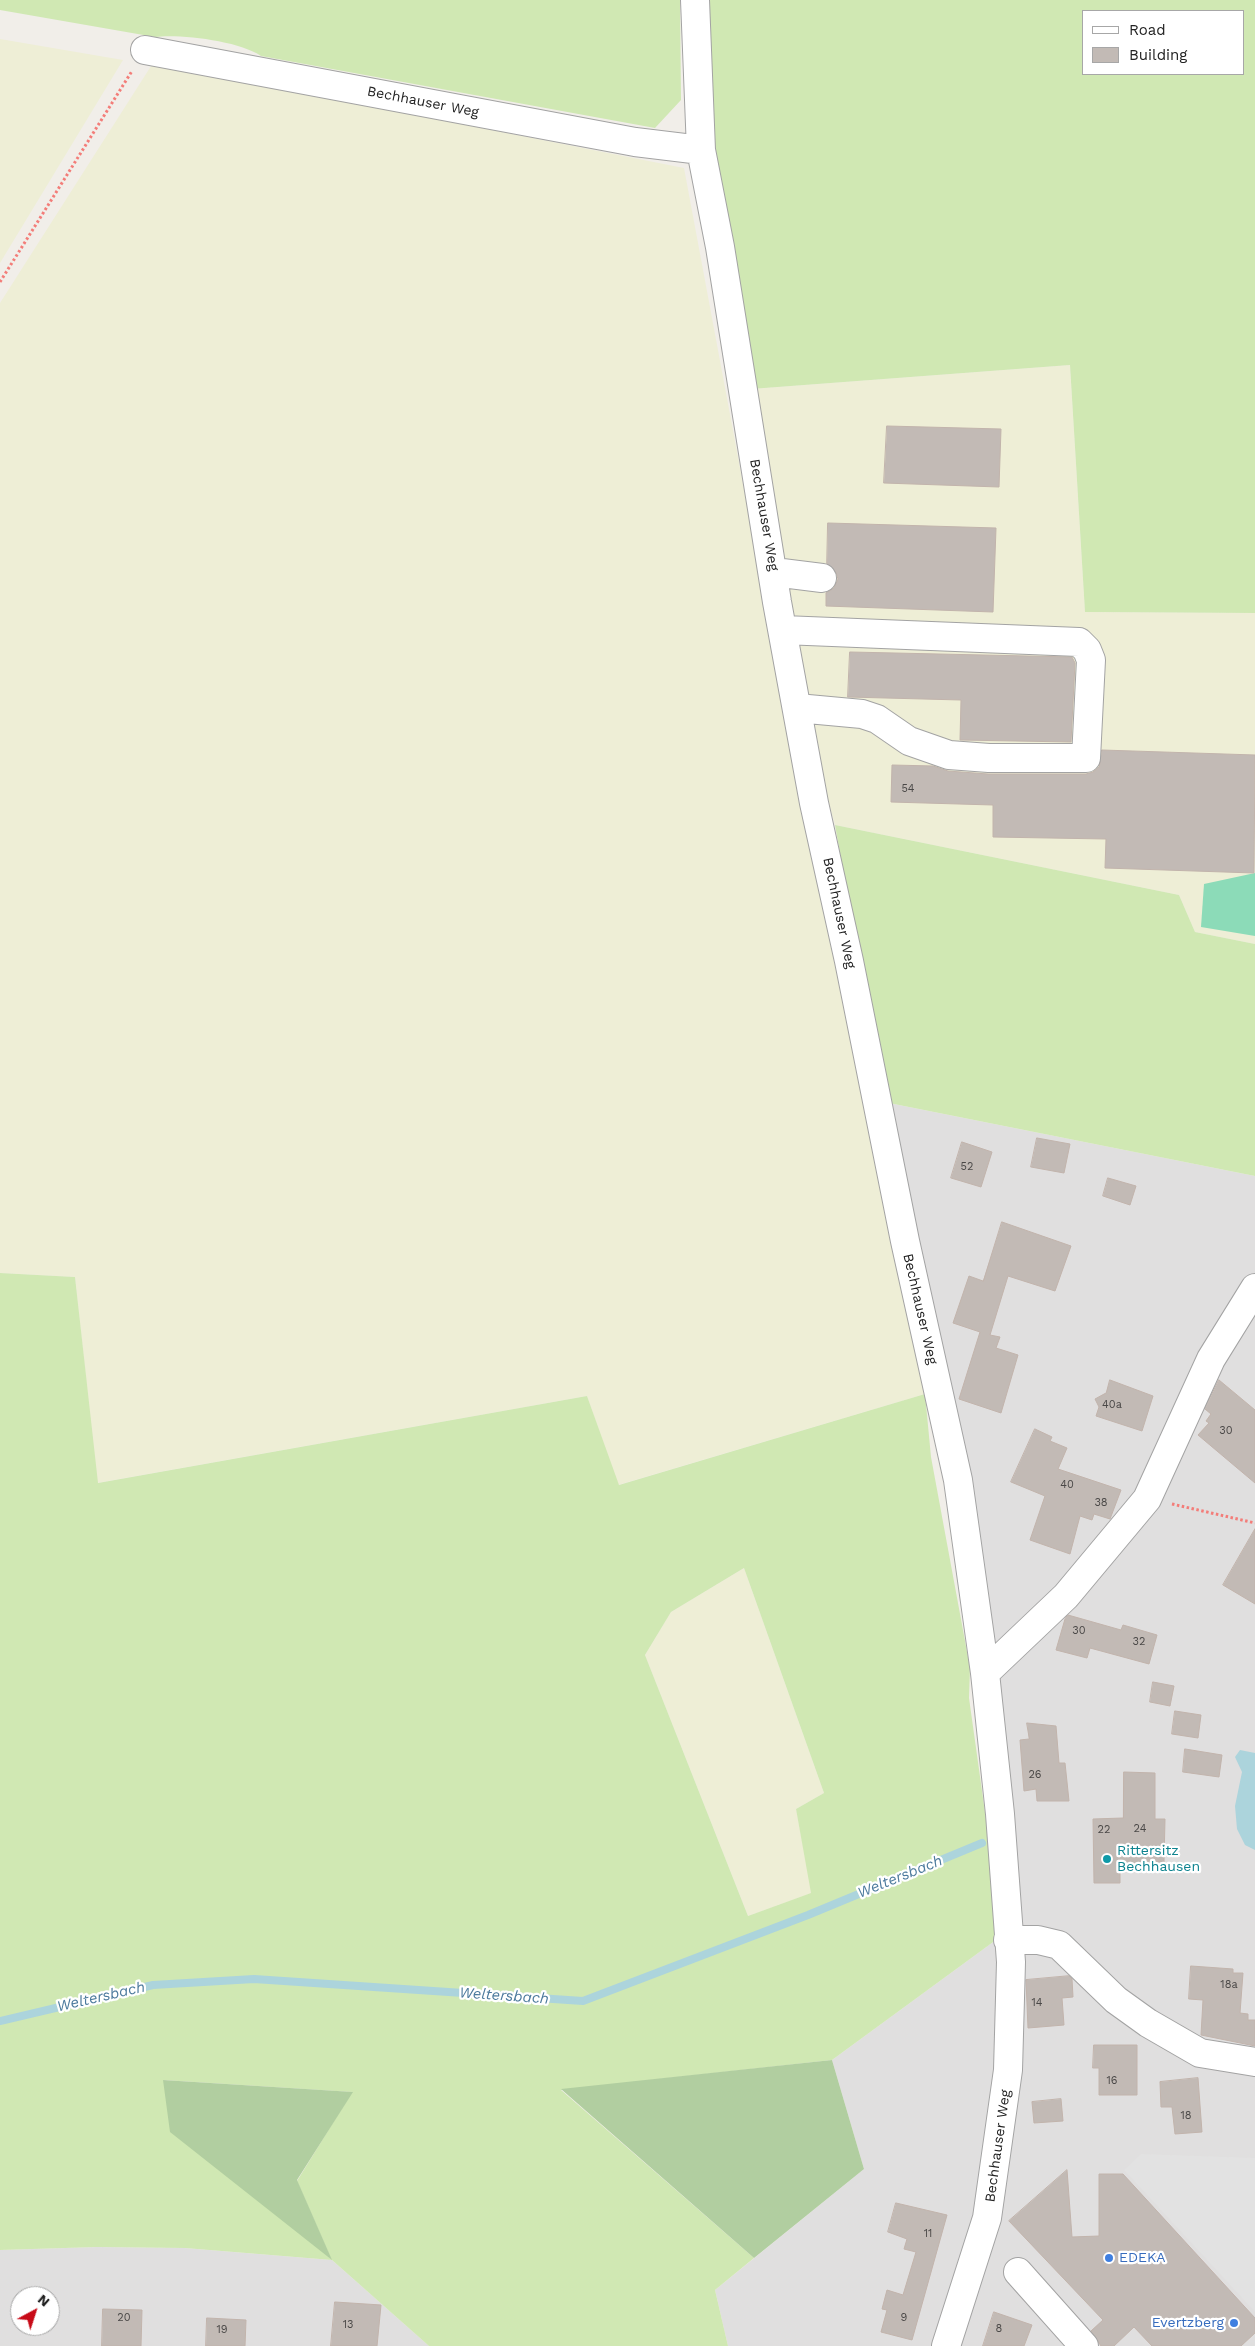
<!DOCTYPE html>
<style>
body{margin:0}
#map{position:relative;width:1255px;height:2346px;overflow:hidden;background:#f1eee9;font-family:"Work Sans",sans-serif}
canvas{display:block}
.legend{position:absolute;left:1082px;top:10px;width:162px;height:65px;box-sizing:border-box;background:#fff;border:1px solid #a7a7a7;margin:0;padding:6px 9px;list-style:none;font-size:15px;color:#222}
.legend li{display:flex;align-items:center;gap:10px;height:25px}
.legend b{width:25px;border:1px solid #a7a7a7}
.north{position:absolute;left:10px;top:2286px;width:50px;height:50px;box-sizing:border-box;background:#fff;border:1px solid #a7a7a7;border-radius:50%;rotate:40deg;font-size:14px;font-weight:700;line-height:20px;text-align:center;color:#222}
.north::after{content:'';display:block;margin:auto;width:18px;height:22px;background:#c80b18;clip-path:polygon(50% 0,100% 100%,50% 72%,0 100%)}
</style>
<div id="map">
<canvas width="1255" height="2346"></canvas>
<ul class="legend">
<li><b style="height:6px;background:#fff"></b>Road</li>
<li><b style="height:14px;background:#c2bab5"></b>Building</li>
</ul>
<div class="north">N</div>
</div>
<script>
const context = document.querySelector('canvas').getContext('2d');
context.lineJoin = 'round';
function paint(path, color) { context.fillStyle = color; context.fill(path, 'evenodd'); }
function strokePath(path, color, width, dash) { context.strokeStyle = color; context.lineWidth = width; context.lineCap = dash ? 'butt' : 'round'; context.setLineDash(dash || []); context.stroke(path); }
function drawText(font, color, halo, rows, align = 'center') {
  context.font = font + ' "Work Sans",sans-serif'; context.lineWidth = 4.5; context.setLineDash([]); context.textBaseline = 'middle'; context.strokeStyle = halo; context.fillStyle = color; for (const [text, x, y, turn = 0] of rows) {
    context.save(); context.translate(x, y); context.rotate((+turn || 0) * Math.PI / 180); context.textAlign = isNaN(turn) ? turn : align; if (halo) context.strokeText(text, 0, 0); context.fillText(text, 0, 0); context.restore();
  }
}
const residential = new Path2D(`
 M884,1102L1255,1176V2346H728L715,2290L864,2169L832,2060L1000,1937L997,1676Z
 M97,2247L185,2248L332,2260L429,2346H0V2250ZM20,2296H50V2326H20Z`);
const farmland = new Path2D(`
 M0,39L123,60L0,263Z
 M153,63L684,168L785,709L925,1394L618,1485L587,1396L97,1483L75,1277L0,1273V303Z
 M1070,365L1085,612L1255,613V944L1195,932L1179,895L835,825L812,744L751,389Z
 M744,1568L824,1793L796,1809L812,1893L748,1916L645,1655L671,1612Z`);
const grass = new Path2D(`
 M0,0H680L681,100L655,128L261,56C239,41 181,34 155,37L0,10Z
 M708,0H1255V613L1085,612L1070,365L751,389L710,128ZM1084,11H1244V74H1084Z
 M835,825L1179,895L1195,932L1255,944V1176L884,1102Z
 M0,1273L75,1277L98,1483L587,1396L619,1485L925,1394L931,1457L970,1668L969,1698L997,1898L1000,1937L832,2060L561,2090L754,2258L715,2290L728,2346H429L332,2260L185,2248L97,2247L0,2250ZM744,1568L824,1793L796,1809L811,1893L748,1916L645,1655L671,1612ZM163,2080L352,2092L297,2181L331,2259Z`);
const forest = new Path2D(`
 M832,2060L864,2169L754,2258L561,2089Z
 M163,2080L353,2092L297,2180L332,2260L170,2132Z`);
const pitch = new Path2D(`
 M1255,873V936L1201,927L1204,884Z`);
const parking = new Path2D(`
 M1141,2154L1255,2158V2312L1124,2170Z`);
const water = new Path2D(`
 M1240,1750L1255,1753V1850L1245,1845L1237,1829L1235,1806L1242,1772L1235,1757Z`);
const stream = new Path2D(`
 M0,2021L153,1985L254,1979L583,2001L808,1915L982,1843`);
const building = new Path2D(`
 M887,426L1001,429L999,487L884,483Z
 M828,523L996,528L993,612L826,606V593L834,588L838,579L836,572L827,564Z
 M850,652L1072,657L1075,663L1071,742L960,740L961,700L848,697Z
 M1102,750L1255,755L1254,873L1105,868L1106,839L993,837V805L891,802L892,765L933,766L948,771L988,774H1086L1093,772L1099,767Z
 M1037,1138L1070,1144L1064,1173L1031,1167Z
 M962,1142L992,1152L981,1187L951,1178Z
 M1108,1178L1136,1186L1130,1205L1103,1196Z
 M1002,1222L1071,1246L1055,1291L1008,1276L990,1335L1000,1337L996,1348L1018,1355L1001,1413L959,1399L980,1332L953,1323L969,1276L983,1281Z
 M1110,1380L1153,1396L1142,1431L1096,1416L1099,1407L1095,1399L1106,1393Z
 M1219,1380L1255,1410V1483L1198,1435L1209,1423L1206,1421L1211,1414L1205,1409Z
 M1035,1429L1052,1437L1050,1441L1067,1448L1058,1469L1121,1490L1110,1519L1094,1514L1092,1520L1080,1516L1070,1554L1030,1540L1045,1496L1011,1482Z
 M1255,1529V1604L1223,1585Z
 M1068,1615L1121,1630L1123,1625L1157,1635L1149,1664L1090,1648L1087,1658L1056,1650L1065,1619Z
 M1153,1682L1174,1686L1170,1706L1150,1702Z
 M1175,1711L1201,1715L1198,1738L1172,1734Z
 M1027,1723L1056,1726L1059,1763H1065L1069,1801H1037L1036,1789L1024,1791L1020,1740L1029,1739Z
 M1185,1749L1222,1755L1219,1777L1183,1772Z
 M1124,1772L1155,1773V1819H1165L1164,1862H1153V1864H1120V1883H1094L1093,1819L1123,1818Z
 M1191,1966L1233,1969V1973H1243L1240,2013L1248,2014V2020H1255V2046L1201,2035L1203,2000L1189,1999Z
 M1069,1976L1072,1979L1073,1997L1062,1998L1064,2025L1028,2028L1026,1980Z
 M1094,2045H1137V2095H1099V2068H1093Z
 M1198,2078L1202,2132L1175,2134L1172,2107H1161L1160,2082Z
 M1061,2099L1063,2121L1034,2123L1032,2102Z
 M1067,2170L1072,2237L1099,2236V2174H1123L1255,2318V2333L1241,2346H1152L1134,2327L1114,2346H1101L1091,2331L1103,2320L1009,2221Z
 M896,2203L947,2215L912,2340L881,2332L887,2310L882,2309L887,2290L903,2295L916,2252L904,2249L907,2239L888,2232Z
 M335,2302L381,2305L377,2346H331Z
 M103,2309L142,2310L141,2346H102Z
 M994,2312L1032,2325L1024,2346H983Z
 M207,2318L246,2320L245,2346H206Z`);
const path = new Path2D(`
 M0,282L132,71
 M1172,1504L1255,1523`);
const minor = new Path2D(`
 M695,0L701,150L720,247L777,602L814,803L849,961L905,1241L958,1480L985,1673L1000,1814L1011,1962L1008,2070L987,2218L946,2346
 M145,50L635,142L701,150
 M774,572L822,578
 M783,630L1079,642L1087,650L1091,660L1086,758H989L949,755L909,741L877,719L862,714L797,708
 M985,1673L1066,1596L1147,1499L1211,1359L1255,1288
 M1008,1940H1038L1059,1945L1116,2000L1148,2023L1200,2053L1255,2062
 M1018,2272L1084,2346`);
const markers = [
 [1107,1859,5,"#0f9aa8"],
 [1109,2258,5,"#3f7fe0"],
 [1234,2323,5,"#3f7fe0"]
];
const numberNames = [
 ["54",908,789],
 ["52",967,1167],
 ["40a",1112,1405],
 ["30",1226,1431],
 ["40",1067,1485],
 ["38",1101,1503],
 ["30",1079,1631],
 ["32",1139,1642],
 ["26",1035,1775],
 ["24",1140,1829],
 ["22",1104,1830],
 ["18a",1229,1985],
 ["14",1037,2003],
 ["16",1112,2081],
 ["18",1186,2116],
 ["11",928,2234],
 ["20",124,2318],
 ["9",904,2318],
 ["13",348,2325],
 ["8",999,2329],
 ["19",222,2330]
];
const streetNames = [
 ["Bechhauser Weg",423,102,11],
 ["Bechhauser Weg",764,515,80],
 ["Bechhauser Weg",839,913,78],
 ["Bechhauser Weg",920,1309,77],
 ["Bechhauser Weg",998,2146,-82]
];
const cultureNames = [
 ["Rittersitz",1117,1851],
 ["Bechhausen",1117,1867]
];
const shopNames = [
 ["EDEKA",1119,2258],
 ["Evertzberg",1224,2323,"right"]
];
const waterNames = [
 ["Weltersbach",900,1877,-22],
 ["Weltersbach",504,1996,4],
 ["Weltersbach",101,1997,-13]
];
paint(residential, '#e0dfdf');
paint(farmland, '#eeeed6');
paint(grass, '#d0e8b3');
paint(forest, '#b1cea0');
paint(pitch, '#8cdbb8');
paint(parking, '#e2e2e2');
paint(water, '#acd4dc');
strokePath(stream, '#acd4dc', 8);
paint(building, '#c2bab5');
strokePath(building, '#c2b4ac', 1);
strokePath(minor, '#a3a3a3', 30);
strokePath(path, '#f37d79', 3, [2.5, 2.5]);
strokePath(minor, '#fff', 28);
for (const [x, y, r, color] of markers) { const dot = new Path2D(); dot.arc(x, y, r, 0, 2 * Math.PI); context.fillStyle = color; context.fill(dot); strokePath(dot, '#fff', 2); }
drawText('11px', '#4a4847', null, numberNames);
drawText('14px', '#222', '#fff', streetNames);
drawText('14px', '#0d838f', '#fff', cultureNames, 'left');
drawText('14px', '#366cbe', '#fff', shopNames, 'left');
drawText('italic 15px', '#4c7a9d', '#fff', waterNames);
</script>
